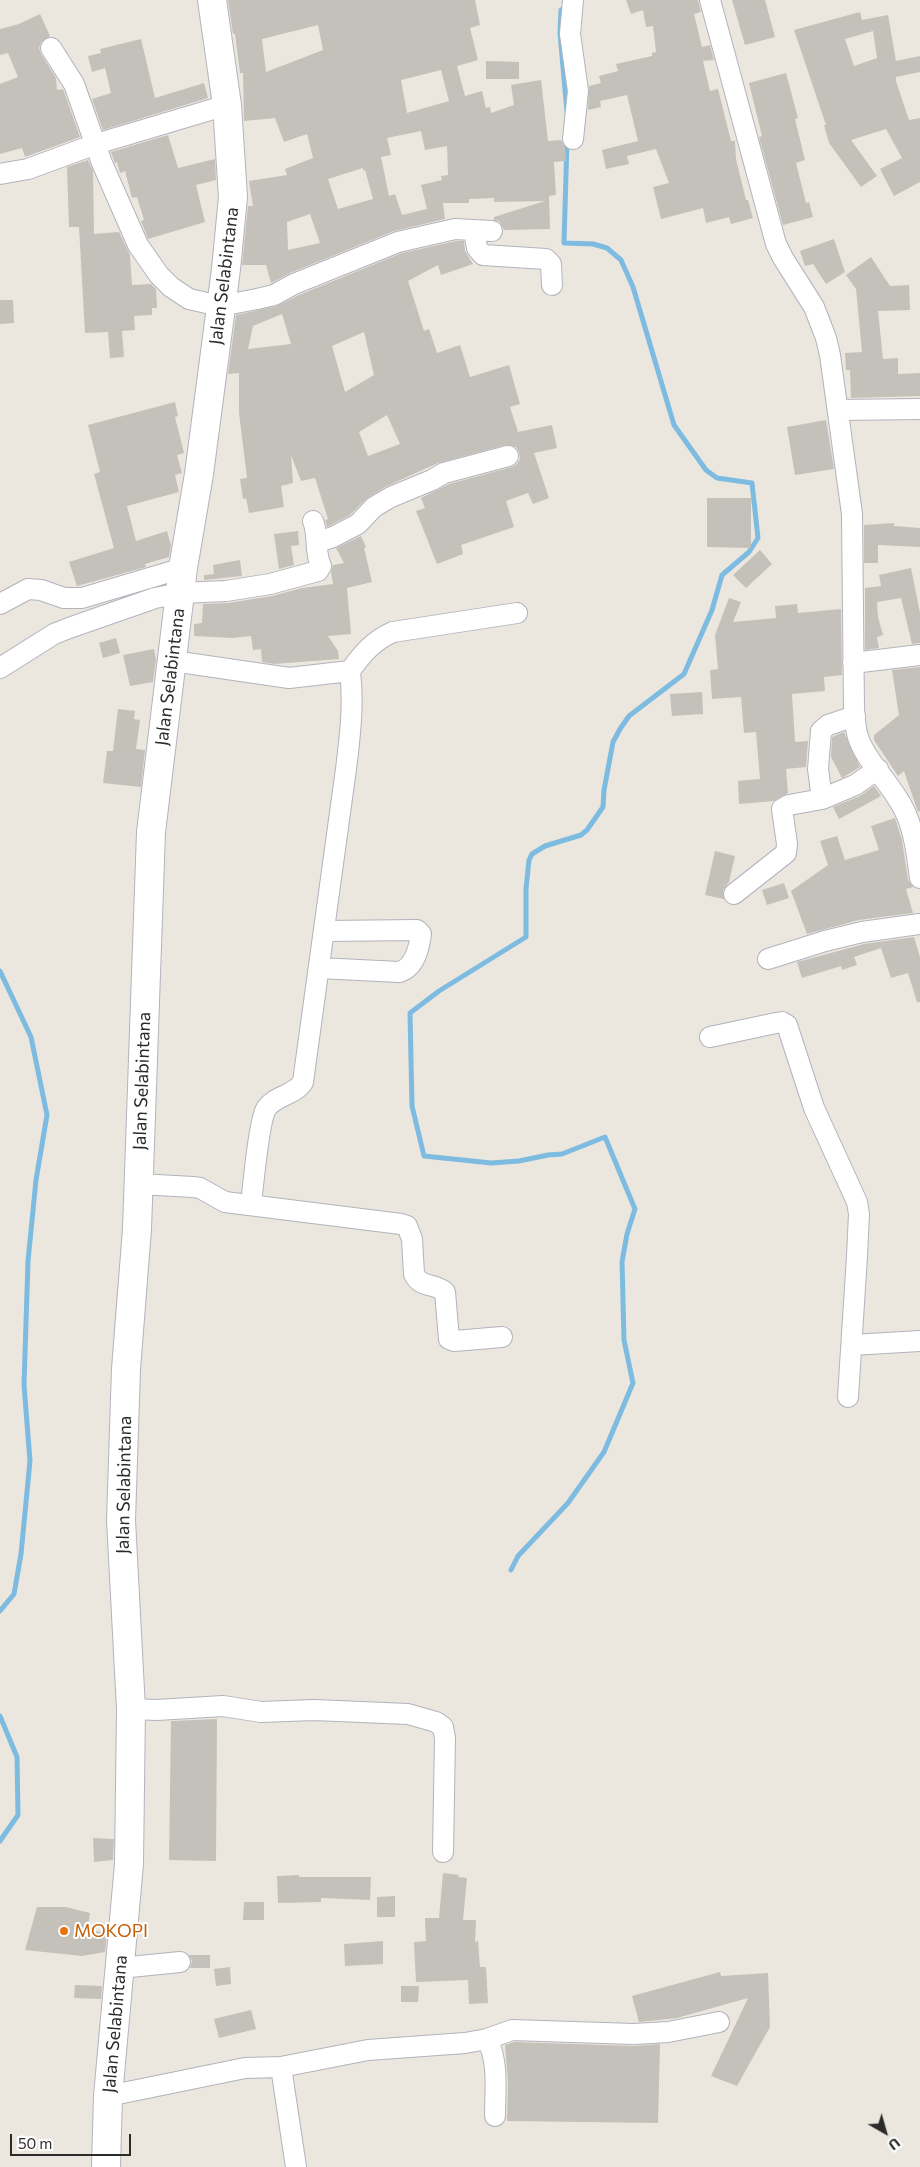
<!DOCTYPE html>
<style>
body{margin:0}
#map{position:relative;width:920px;height:2167px;overflow:hidden;background:#ebe7df;font-family:Commissioner,sans-serif}
canvas{display:block}
.north{position:absolute;left:860px;top:2107px;width:50px;height:50px;-webkit-text-stroke:4px #fff;paint-order:stroke;rotate:142deg;font-size:14px;font-weight:700;line-height:20px;text-align:center;color:#2b2b2b}
.north::after{content:'';display:block;margin:auto;width:18px;height:22px;background:#2b2b2b;clip-path:polygon(50% 0,100% 100%,50% 72%,0 100%)}
.scale{position:absolute;left:10px;top:2134px;width:121px;height:22px;box-sizing:border-box;border:2px solid #2b2b2b;border-top:0;padding-left:6px;font-size:15px;line-height:18px;white-space:nowrap;color:#2b2b2b;-webkit-text-stroke:4px #fff;paint-order:stroke}
</style>
<div id="map">
<canvas width="920" height="2167"></canvas>
<div class="north">U</div>
<div class="scale">50 m</div>
</div>
<script>
const context = document.querySelector('canvas').getContext('2d');
context.lineJoin = 'round';
function strokePath(path, color, width, dash) { context.strokeStyle = color; context.lineWidth = width; context.lineCap = dash ? 'butt' : 'round'; context.setLineDash(dash || []); context.stroke(path); }
function paint(path, color) { context.fillStyle = color; context.fill(path, 'evenodd'); }
function drawText(font, color, halo, rows, align = 'center') {
  context.font = font + ' Commissioner,sans-serif'; context.lineWidth = 4; context.setLineDash([]); context.textBaseline = 'middle'; context.strokeStyle = halo; context.fillStyle = color; for (const [text, x, y, turn = 0] of rows) {
    context.save(); context.translate(x, y); context.rotate((+turn || 0) * Math.PI / 180); context.textAlign = isNaN(turn) ? turn : align; if (halo) context.strokeText(text, 0, 0); context.fillText(text, 0, 0); context.restore();
  }
}
const stream = new Path2D(`
 M567,6L561,10L560,33L567,112
 M0,971L31,1037L47,1115L36,1180L28,1261L24,1385L30,1461L21,1554L14,1594L0,1611
 M511,1570L518,1556L568,1503L604,1452L633,1383L624,1340L622,1262L627,1234L635,1209L605,1137L562,1154L548,1155L519,1161L491,1163L424,1156L412,1106L410,1013L439,991L526,937V889L529,860L532,854L545,846L581,835L587,830L603,807L604,790L613,742L620,729L629,716L684,674L712,610L722,575L749,552L758,538L752,483L717,478L706,470L674,425L633,287L621,260L607,248L593,244L564,243L567,140
 M0,1716L17,1757L18,1815L0,1841`);
const building = new Path2D(`
 M228,0H475L480,25L470,28L478,60L457,66L465,96L482,91L486,108L490,107L491,113L514,105L511,85L541,80L548,141L561,140L565,148L566,161L554,162L556,195L549,196L550,229L504,230L499,221L494,220V217L545,201L494,202V198L469,199V203H443L445,219L394,231L290,273L271,283L266,265H242L248,206H253L249,181L287,175L285,169L313,158L307,134L284,142L275,118L244,121L243,73H240L235,34H233ZM318,25L323,50L266,72L262,39ZM441,70L449,101L407,113L401,80ZM421,131L425,150L447,146L448,175L441,176L442,180L421,185L427,209L402,215L395,194L389,196L381,157L391,155L387,138ZM363,168V171L365,170L373,199L338,209L328,179ZM310,214L320,243L288,250L287,222Z
 M626,0H698L701,12L694,14L702,47L710,45L714,60L703,61L710,91L718,89L731,141H735L736,159L746,200H748L753,218L731,224L729,217L706,223L703,208L661,219L653,187L669,183L656,149L627,156L629,164L606,169L602,150L638,141L627,95L600,101L601,107L588,110L589,86L601,83L599,76L618,71L616,64L652,56V53L656,52L653,26L646,27L643,10L631,14Z
 M732,0H765L775,37L745,45Z
 M860,12L862,20L888,15L896,61L920,56V72L896,77V81L909,120L920,118V182L894,196L880,169L902,158L886,129L851,140L877,176L861,187L829,143L824,125H826L794,30ZM873,31L877,58L854,66L845,39Z
 M40,14L50,36L41,42L39,48L41,54L56,78L57,90L63,89L80,137L25,157L22,148L0,154V84L18,77L8,53L0,55V29L19,24Z
 M141,39L155,98L204,83L208,98L103,130L92,99L111,93L105,68L92,72L88,56L101,53L100,49Z
 M486,61L519,62V79H486Z
 M786,73L798,118L795,119L805,160L796,163L806,203L809,202L813,217L783,225L759,137L762,136L749,83Z
 M168,135L178,168L215,159L216,180L196,185L205,222L148,239L141,221L144,220L137,197L132,198L125,171L120,173L117,162L115,163L111,152Z
 M88,160L93,171L94,234L119,232L130,255L132,285L151,284L156,289L157,308H152V315L134,316L135,330L122,331L124,357L110,358L108,332L85,333L79,227H69L67,167Z
 M834,239L845,272L826,284L813,264L805,266L800,251Z
 M456,241H464L465,251L473,264L441,275L438,265L408,281L424,331L429,329L437,353L460,345L470,377L509,365L520,404L510,407L518,432L552,425L557,448L534,453L549,498L533,504L528,493L506,501L514,527L461,545L463,554L437,564L416,511L425,508L421,498L449,484L512,467L517,464L520,459L519,452L516,447L505,445L438,463L385,487L366,499L350,515L327,527L325,520L328,519L315,478L301,481L291,455L293,483L281,486L284,507L249,513L246,498L243,499L240,479L247,478L239,413V373L228,374L236,315L277,306L299,295L402,253ZM282,314L291,344L248,349L253,326ZM364,332L374,375L345,392L332,346ZM387,415L400,444L368,456L359,432Z
 M871,257L890,286L909,285L910,310L878,311L883,359L898,358V374L920,373V396L851,398L850,370H846L845,353L862,352L856,289L846,275Z
 M0,300H13L14,323L0,324Z
 M175,402L178,416L175,417L184,453L177,455L182,473L175,475L179,492L127,506L136,541L167,531L171,545L169,557L145,564L146,567L77,586L69,562L114,548L94,474L100,472L88,425Z
 M826,420L834,469L795,475L787,427Z
 M707,498H751V548L707,547Z
 M894,523V526L920,528V547L878,545V563H864V525Z
 M298,531L299,545L291,546L294,565L279,569L274,534Z
 M361,536L366,547L364,548L372,582L347,588L351,634L328,636L338,651L339,659L274,664L262,662L261,649L253,650L251,636L232,638L194,636V624L202,623L203,604L228,603L272,596L302,588L333,584L331,572L333,565L344,563L336,548Z
 M760,550L772,564L746,588L733,575Z
 M240,560L242,576L204,580V575L214,574L213,565Z
 M911,568L920,613V643L912,644L901,598L877,602L878,617L883,635L877,637L879,648L865,650V588L881,586L879,575Z
 M729,598L741,602L733,622L776,618L775,606L797,604L798,613L841,609L842,675L824,677L825,691L792,694L795,742L808,741L806,767L786,769L788,793L774,801L739,804L738,781L760,779L756,732L744,733L741,697L712,699L710,670L718,669L715,635Z
 M116,638L120,653L103,658L99,643Z
 M154,649L156,660L153,682L130,686L123,655Z
 M920,667V811L918,812L904,771L898,776L874,740V735L899,715L892,670Z
 M702,692L703,714L672,716L670,694Z
 M118,709L135,711L134,719L140,720L136,749L145,750L141,787L103,783L107,751H113Z
 M844,732L860,767L842,778L831,757L832,737Z
 M874,786L881,796L839,819L833,807L860,796Z
 M895,818L902,840L908,880L913,887L906,889L913,913L859,920L807,934L791,891L828,865L820,841L837,836L845,860L879,850L871,826Z
 M715,851L735,856L729,882L723,890L724,899L705,895Z
 M784,883L789,898L767,905L762,890Z
 M914,937L920,957V1002H917L908,973L891,978L881,948L854,957L857,965L842,970L841,966L802,978L797,962L864,944Z
 M217,1719L216,1861L169,1860L171,1721Z
 M93,1838L114,1839L113,1860L94,1862Z
 M443,1873L459,1875L458,1877L467,1878L463,1920H476L475,1942L478,1941L480,1967H486L488,2003L469,2004L468,1980L416,1982L414,1942L426,1941L425,1918H439Z
 M299,1875V1877H371L370,1900L321,1898V1902L278,1903L277,1876Z
 M395,1896V1917H377V1897Z
 M244,1902H264V1920H243Z
 M37,1907H66L90,1913L87,1931L107,1932L105,1952L82,1956L25,1950Z
 M383,1941V1964L345,1966L344,1944Z
 M189,1955H210V1968H190L192,1961Z
 M230,1967L231,1984L216,1986L214,1969Z
 M720,1972L721,1976L768,1973L770,2027L737,2086L711,2076L748,1998L677,2018L639,2022L632,1996Z
 M75,1985L102,1986L101,1999L74,1998Z
 M401,1986H419L418,2002H401Z
 M251,2010L256,2029L219,2038L214,2019Z
 M514,2042L634,2046L660,2044L658,2123L507,2121L508,2082L505,2045Z`);
const street = new Path2D(`
 M710,0L776,244L783,258L814,307L826,338L830,355L852,514L854,709C855,719 855,730 859,740C869,766 895,787 906,814C915,834 917,857 920,878
 M51,48L74,84L102,163L138,245L159,275L171,287L189,299L220,306L257,299L274,295L294,284L398,242L455,229L492,231
 M573,139L578,91L570,34L573,0
 M0,174L28,169L96,144L227,105
 M474,231L477,248L483,255L546,259L551,264L552,285
 M839,410L920,409
 M318,542L333,537L358,524L374,507L391,497L432,480L444,473L508,456
 M0,604L28,589L41,590L64,598H82L183,568
 M173,661L289,678L350,671C362,654 374,640 393,632L517,613
 M853,663L920,655
 M0,668L54,634L69,628L155,598L180,593L226,591L270,584L318,571L321,566C314,551 319,536 313,521
 M822,799L855,785L878,769
 M734,894L786,853L787,844L782,809L789,805L822,799L818,769L821,731L828,725L855,716
 M768,959L825,941L862,932L920,924
 M319,968L399,972C415,968 419,948 421,934L417,930L325,931
 M710,1037L776,1023L782,1022L787,1025L814,1108L857,1202L859,1214L857,1256L848,1397
 M139,1184L193,1187L200,1188L225,1202L401,1224L407,1226L412,1239L414,1274C420,1288 435,1283 445,1292L449,1339L454,1341L502,1337
 M251,1204C253,1187 259,1121 266,1109C275,1095 294,1096 303,1082L346,769C350,736 354,704 350,671
 M852,1345L920,1341
 M131,1709L157,1710L223,1706L261,1712L314,1710L408,1714L436,1722L443,1727L445,1738L443,1852
 M120,1968L180,1962
 M487,2039L512,2030L634,2034L668,2032L719,2022
 M281,2067L296,2167
 M108,2096L245,2068L281,2067L368,2050L465,2043L487,2039C499,2062 495,2091 495,2116`);
const secondary = new Path2D(`
 M106,2167L108,2096L129,1864L131,1709L121,1520L126,1369L137,1229L151,832L183,568L199,474L226,269L233,197L227,105L212,0`);
const markers = [
 [64,1931,5,"#e8710a"]
];
const streetNames = [
 ["Jalan Selabintana",224,276,-83],
 ["Jalan Selabintana",170,677,-83],
 ["Jalan Selabintana",142,1081,-88],
 ["Jalan Selabintana",124,1485,-89],
 ["Jalan Selabintana",115,2024,-85]
];
const foodNames = [
 ["MOKOPI",74,1931]
];
strokePath(stream, '#7ebbe1', 5);
paint(building, '#c4c1ba');
strokePath(street, '#b2b3bd', 22);
strokePath(secondary, '#b2b3bd', 30);
strokePath(street, '#fff', 20);
strokePath(secondary, '#fff', 28);
for (const [x, y, r, color] of markers) { const dot = new Path2D(); dot.arc(x, y, r, 0, 2 * Math.PI); context.fillStyle = color; context.fill(dot); strokePath(dot, '#fff', 2); }
drawText('18px', '#2b2b2b', '#fff', streetNames);
drawText('18px', '#c56008', '#fff', foodNames, 'left');
</script>
